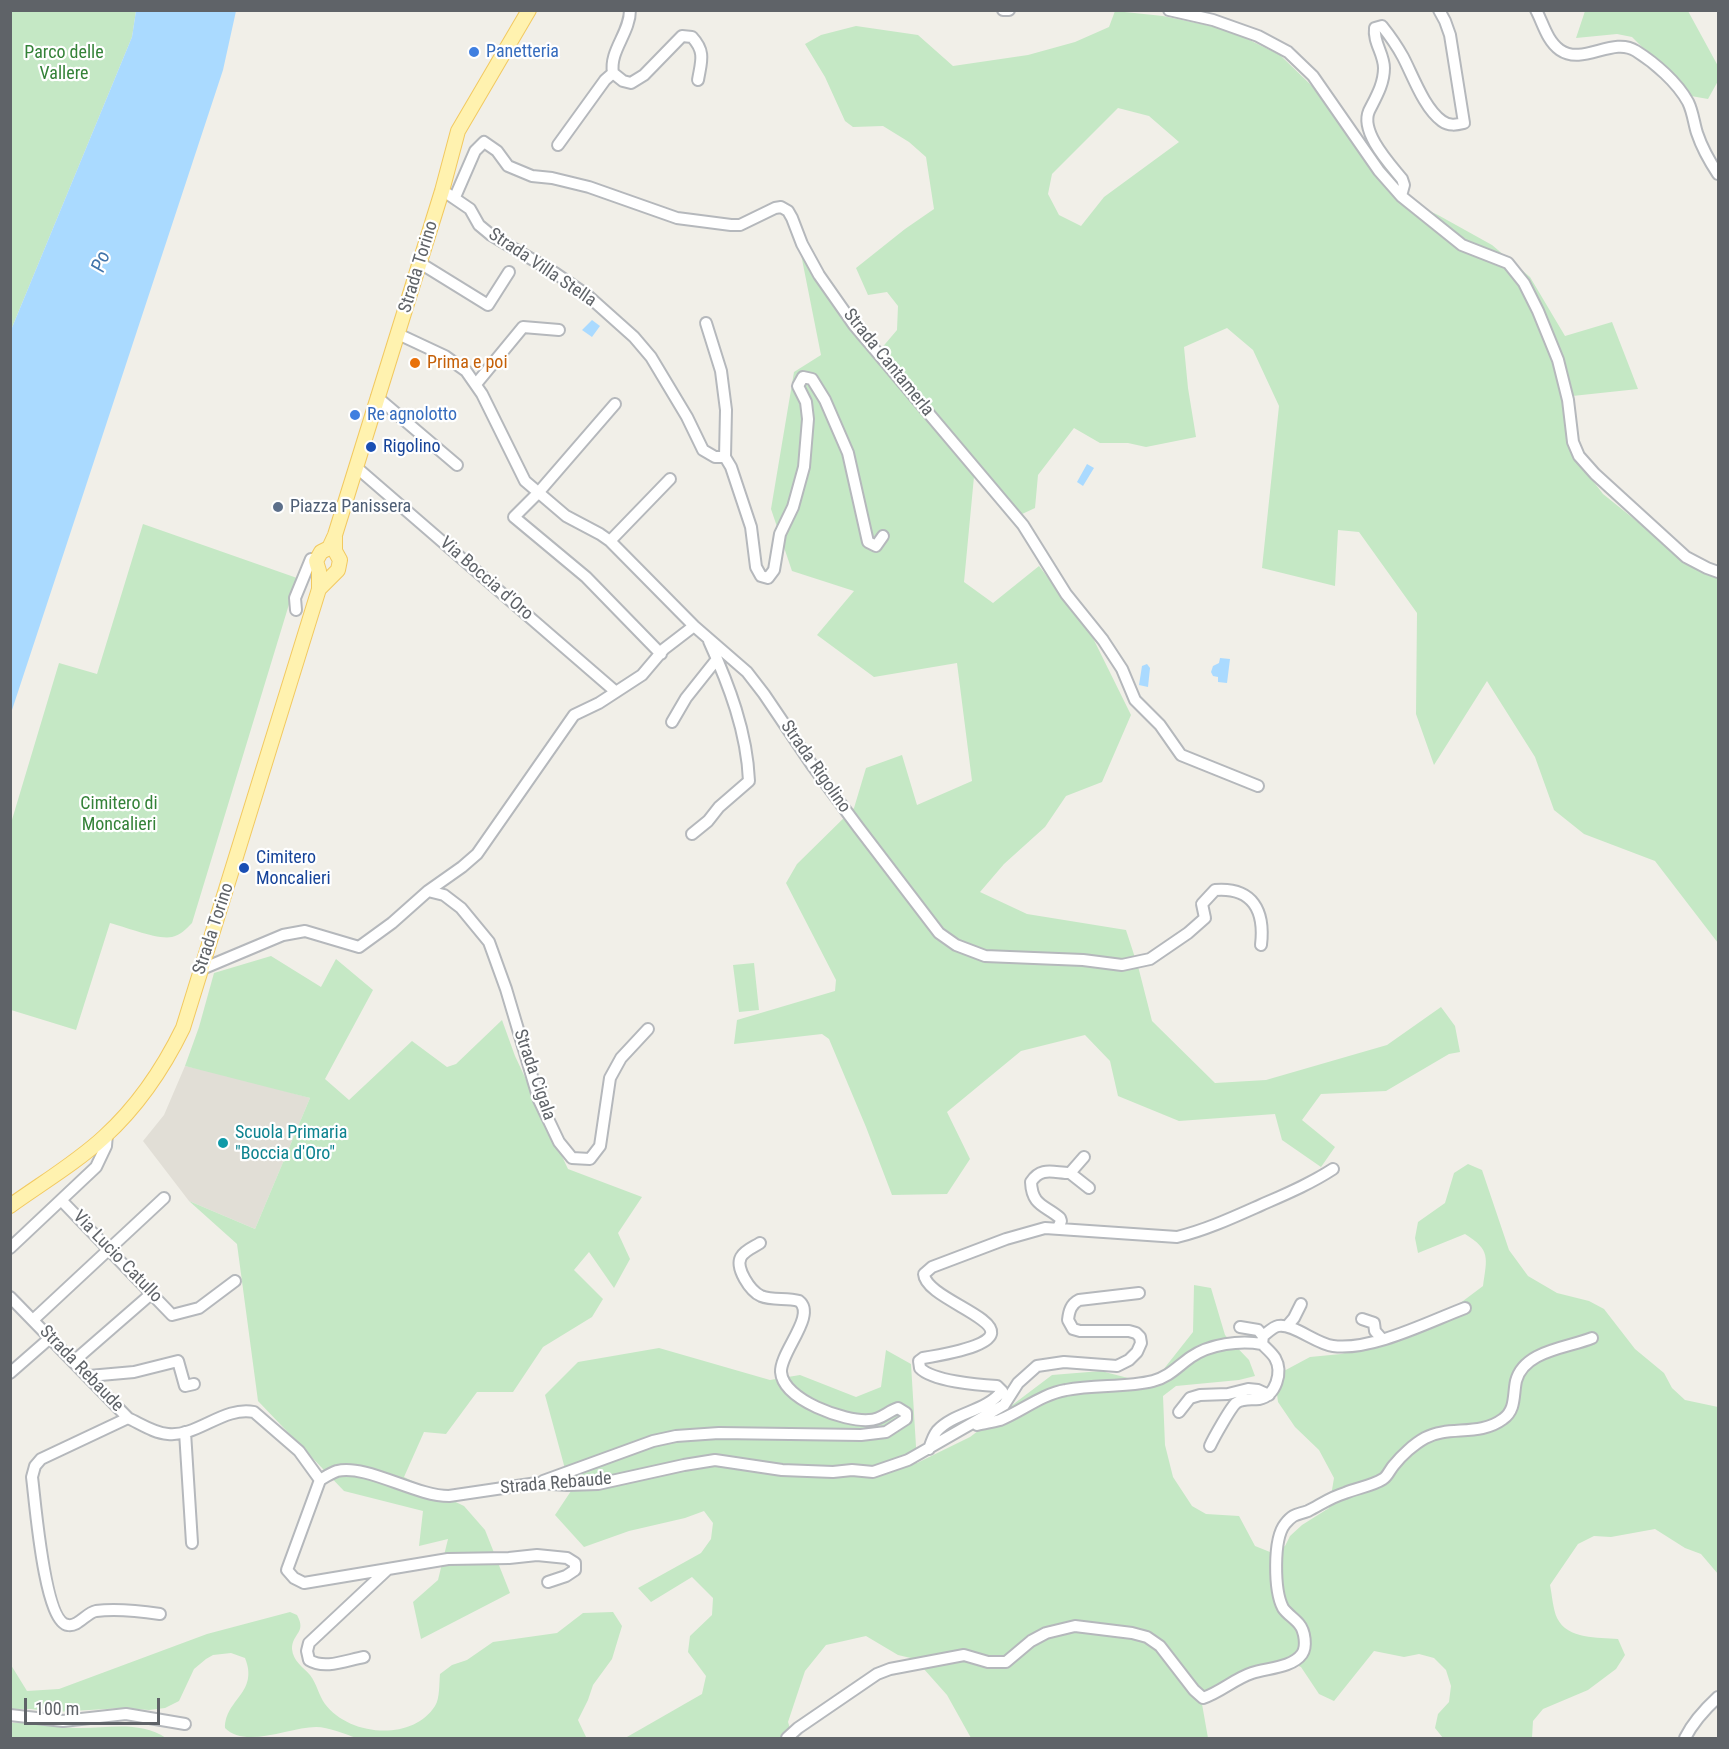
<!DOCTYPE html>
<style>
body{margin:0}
#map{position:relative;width:1729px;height:1749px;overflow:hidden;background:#f1efe8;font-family:"Roboto Condensed",sans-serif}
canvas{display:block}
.frame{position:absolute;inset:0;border:12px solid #5f6368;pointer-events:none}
.scale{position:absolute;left:24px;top:1698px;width:136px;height:27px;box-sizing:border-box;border:3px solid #5f6368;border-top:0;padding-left:8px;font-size:18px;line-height:21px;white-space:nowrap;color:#5f6368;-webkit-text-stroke:4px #fff;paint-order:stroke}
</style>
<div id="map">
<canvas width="1729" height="1749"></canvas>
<div class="frame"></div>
<div class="scale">100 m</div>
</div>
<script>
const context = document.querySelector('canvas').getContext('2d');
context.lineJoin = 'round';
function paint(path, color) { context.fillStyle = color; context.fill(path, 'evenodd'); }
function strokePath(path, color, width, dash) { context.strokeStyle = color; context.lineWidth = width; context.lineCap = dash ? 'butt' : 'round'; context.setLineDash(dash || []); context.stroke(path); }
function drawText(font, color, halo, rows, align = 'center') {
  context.font = font + ' "Roboto Condensed",sans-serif'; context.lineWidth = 4.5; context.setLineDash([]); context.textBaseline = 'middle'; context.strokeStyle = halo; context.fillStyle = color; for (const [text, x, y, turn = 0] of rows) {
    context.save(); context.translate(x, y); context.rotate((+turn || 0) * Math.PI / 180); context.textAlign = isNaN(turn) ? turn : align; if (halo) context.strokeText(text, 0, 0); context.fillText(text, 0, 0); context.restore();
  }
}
const education = new Path2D(`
 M185,1066L231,1076L310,1098L255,1229L189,1201L143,1141L164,1115Z`);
const green = new Path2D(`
 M11,11H136L132,37L11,330Z
 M1115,11L1163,16L1229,30L1280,55L1312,86L1394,195L1438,215L1492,245L1530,277L1565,336L1612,322L1638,389L1563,397L1574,456L1603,494L1695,568L1718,577V943L1655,861L1584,834L1554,810L1535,757L1487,681L1434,765L1416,714L1417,613L1359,532L1338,530L1335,586L1262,568L1279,406L1253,350L1227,328L1184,347L1188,388L1196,437L1146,447L1128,443H1100L1074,428L1038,475L1035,508L1020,515L975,466L964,582L993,603L1039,566L1090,632L1131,715L1102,782L1066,796L1045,827L1004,864L980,892L1027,914L1126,930L1139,970L1152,1021L1215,1083L1266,1080L1387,1045L1441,1007L1455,1026L1460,1052L1449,1054L1386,1091L1321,1094L1302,1120L1335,1147L1321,1167L1282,1140L1275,1114L1179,1121L1118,1096L1110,1061L1085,1035L1021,1051L947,1112L970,1159L947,1194L892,1195L866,1127L829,1039L822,1034L734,1044L737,1020L835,991L836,980L786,883L797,864L854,808L866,768L902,755L917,805L972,781L957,663L874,677L817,635L854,591L792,571L771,509L794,372L821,355L795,224L834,291L880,350L897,330L898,306L887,292L868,295L856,268L905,229L934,209L926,157L909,142L883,126L853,127L845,121L825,77L805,44L821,35L856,26L918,35L953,66L1028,55L1075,42L1109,27ZM1118,108L1149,116L1179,142L1104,197L1081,226L1059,215L1048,194L1052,174Z
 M1585,11H1688L1718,66V81L1708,99L1691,96L1632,37L1617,34L1576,38Z
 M143,524L297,578L192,923C186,929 181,935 172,937C157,940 126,927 110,923L76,1030L11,1010V823L59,663L97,674Z
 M271,956L321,987L336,959L373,990L325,1079L349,1100L412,1041L447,1067L456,1064L502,1020L515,1056L568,1169L642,1197L618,1233L630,1259L614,1288L589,1252L574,1270L603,1299L592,1317L543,1347L513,1392H477L446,1434L424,1432L404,1477L464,1506L485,1530L510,1593L421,1639L413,1602L438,1580L448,1539L419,1546L423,1511L344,1491L258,1401L237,1244L189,1201L255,1229L310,1098L185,1066L199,1027L214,973Z
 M754,963L759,1010L739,1012L733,965Z
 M1468,1164L1482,1170L1509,1250L1528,1276L1557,1293L1589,1301L1604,1309L1635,1349L1664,1373L1672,1388L1685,1400L1718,1407V1574L1701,1554L1685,1548L1655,1529L1611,1537L1594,1536L1578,1544L1550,1585C1552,1595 1553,1609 1557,1618C1568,1640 1598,1637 1618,1639L1625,1655L1616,1669L1588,1690L1543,1709L1533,1721L1532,1738H1443L1435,1728L1438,1714L1449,1702L1451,1686L1446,1670L1434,1658L1419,1654L1404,1657L1374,1651L1334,1701L1319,1694L1301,1667L1286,1660L1228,1685L1202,1704L1208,1738H971L947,1695L915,1659L898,1655L866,1636L826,1645L805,1671L788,1722L793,1738H611L627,1737L702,1694L706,1676L688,1652L690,1636L712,1615L713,1598L692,1577L651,1602L638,1588L701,1553L711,1539L713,1523L704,1511L685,1518L629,1531L584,1547L555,1515L571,1491L545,1395L578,1362L659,1348L770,1380L800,1375L856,1397L881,1387L886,1350L911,1364L917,1463L970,1437L1052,1375L1101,1371L1132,1379L1149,1378L1163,1370L1193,1332L1194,1285L1211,1288L1225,1335L1249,1360L1255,1376L1239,1380L1176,1386L1163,1396L1165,1445L1173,1477L1192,1506L1206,1514L1239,1516L1255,1546L1270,1552L1285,1546L1290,1536L1302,1525L1329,1508L1334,1478L1319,1450L1295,1427L1278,1402L1276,1386L1282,1372L1310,1357L1341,1354L1390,1341L1447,1313L1483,1286C1487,1258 1491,1250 1465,1234L1418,1253L1415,1238L1418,1222L1445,1203L1454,1173Z
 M290,1612L297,1615C307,1633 292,1633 292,1649C293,1661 303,1667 310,1675C317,1684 319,1696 325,1704C349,1736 412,1742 435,1706C440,1698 439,1683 440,1674L452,1665L467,1660L493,1642L557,1633L583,1613L613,1612L622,1626L612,1659L593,1685L588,1700L578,1720L586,1737L609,1738H357C344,1734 329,1727 316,1727C290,1727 245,1749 225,1728C225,1699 259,1693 245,1658L231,1653L213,1655L206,1659L194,1669L179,1701L165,1708L149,1710L123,1708L55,1712L31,1709H11V1665L27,1691L59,1689L207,1634Z
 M10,1723C32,1722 54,1727 76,1728C106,1729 139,1720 166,1738H11Z`);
const water = new Path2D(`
 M136,11H236L223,70L11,713V330L132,37Z
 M592,320L600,326L592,337L582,330Z
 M1087,464L1094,468L1083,486L1077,482Z
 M1220,658L1230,659L1227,683L1218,682V677L1213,676L1211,672L1213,666L1219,663Z
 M1147,664L1150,668L1148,687L1139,685L1142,666Z`);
const minor = new Path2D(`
 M630,10C630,33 609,51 613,73L623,81L631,83L644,75L682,36L692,37C706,52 701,62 698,80
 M1003,10H1009
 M1169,10L1213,20L1258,36L1288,52L1313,76L1379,171L1401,196L1462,245L1508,263L1524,283L1538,311L1558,360L1568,400L1573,442L1579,456L1595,474L1686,557L1707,568L1718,572
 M1536,10C1543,23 1547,41 1560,50C1583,66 1613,36 1636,51C1655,63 1677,82 1688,102C1693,112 1694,124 1697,133C1702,148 1710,162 1718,174
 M558,145L605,80L613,73
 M448,194L470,209L479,225L491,235L555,273L587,295L634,337L651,357L687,417L703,450L715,457H725
 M1401,196L1404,185L1402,179C1389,163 1360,132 1369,111C1376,97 1384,84 1384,68C1384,54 1373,42 1375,28L1382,26C1390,36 1397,46 1403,57C1413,76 1424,108 1442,121C1449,126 1456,125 1464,123L1450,35L1445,21L1439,10
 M455,197L475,151L484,142L497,151L508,166L532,176L552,178L589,187L677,218L731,225H740L775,208L781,207L788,211L792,218L802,244L819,275L854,325L1023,525L1066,594L1103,640L1122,669L1135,700L1160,725L1181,755L1258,786
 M420,263L488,305L509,272
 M706,323L721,371L726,410L725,457L731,467L751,527L756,567L761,576L768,578L774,570L780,534L793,507L804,467L808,419L806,402L798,386L803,377L812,379L825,400L848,453L868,542L876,546L883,536
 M398,334L445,356L466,371L482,394L525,481L566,516L600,534L610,541L694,626L747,672L764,694L812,765L858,827L939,933L956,945L985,956L1083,960L1122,965L1150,959L1188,933L1205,918L1202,904L1215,890C1253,887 1265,911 1261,945
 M476,384L523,327L559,330
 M377,397L457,465
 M615,404L538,493L514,517L586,577L661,654
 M356,467L616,692
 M610,541L670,479
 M296,610L295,598L311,559
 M672,722L686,698L717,659
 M692,834L708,821L719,807L749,781C747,732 729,685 709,641
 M428,891L462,867L477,854L574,715L599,703L642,675L664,649L694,626
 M202,969L283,935L305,931L359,947L392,923L428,891L444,895L461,908L489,942L506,989L539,1100L559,1142L572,1158L590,1159L600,1146L610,1078L621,1058L648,1029
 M1070,1173L1089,1188
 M61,1200L172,1315L199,1308L235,1281
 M1058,1228L1061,1221L1060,1218C1045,1205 1032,1206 1031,1182C1041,1166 1054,1173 1070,1173L1084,1157
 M10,1248L96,1167L106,1146L107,1134
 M10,1297L128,1418C141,1424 154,1433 168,1434C198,1437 223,1406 254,1412L299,1451L320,1480C325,1477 331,1473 337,1471C367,1464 415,1496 449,1496L537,1483L567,1485L598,1484L684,1465L715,1460L782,1470L833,1472L852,1470L873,1472L908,1460L1004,1405L1018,1383L1037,1366L1064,1362L1117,1366L1129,1360L1137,1352L1141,1343L1140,1337L1136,1333L1129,1331H1080L1073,1329L1068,1320C1069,1311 1071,1304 1079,1300L1139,1293
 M1362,1319L1374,1323L1375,1331L1382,1339
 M33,1320L164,1198
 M1288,1325L1294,1318L1301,1304
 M1240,1327L1258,1330L1263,1336
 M74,1361L151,1294
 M10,1373L50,1338
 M89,1376L134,1372L178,1361L185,1386L194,1384
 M1179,1412L1190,1398L1200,1395L1228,1394L1248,1389L1258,1390L1269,1395
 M128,1418L41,1459L35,1466L32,1477C35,1499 44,1622 68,1625C78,1627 86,1613 96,1611C117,1608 140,1611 160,1614
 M977,1425C985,1423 993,1422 1000,1420C1022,1411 1042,1394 1066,1390C1095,1384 1125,1388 1153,1381C1169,1377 1178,1366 1191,1357C1210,1344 1240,1340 1262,1344L1263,1336C1267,1333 1273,1327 1278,1326C1293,1323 1316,1344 1333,1346C1372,1351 1428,1322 1465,1308
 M185,1432L192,1543
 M1210,1446C1213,1439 1231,1407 1236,1403C1243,1398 1251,1400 1259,1399C1276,1396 1283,1372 1275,1358C1272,1353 1266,1348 1262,1344
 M929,1449C931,1443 933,1436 937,1431C954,1412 986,1412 1002,1391L997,1386C978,1385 932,1381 920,1368L919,1361L923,1358C1075,1333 926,1307 924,1274L932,1267L1006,1239L1045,1228L1177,1237C1206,1230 1234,1217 1261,1205C1286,1194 1310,1184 1333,1169
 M320,1480L287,1570L294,1578L304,1583L448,1559L509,1558L537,1555L567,1558L575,1563V1570L566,1576L548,1582
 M543,1481L653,1441L676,1436L719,1433L861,1435L886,1432L906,1419V1413L898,1408C888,1411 881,1420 869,1420C845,1422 783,1400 781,1372C780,1352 817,1315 799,1301C787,1297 773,1301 761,1296C750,1291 735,1268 741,1257C745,1250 754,1247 760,1243
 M364,1657C347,1660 325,1670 309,1660L307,1651L309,1643L388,1569
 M10,1715L63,1721L126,1714L185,1724
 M787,1738L798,1728L877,1674L890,1669L964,1655L988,1662H1006L1031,1641L1046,1633L1075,1626L1132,1633L1147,1637L1160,1646L1194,1690L1203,1698C1221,1692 1234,1679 1252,1673C1266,1668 1292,1668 1302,1654C1307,1647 1305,1631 1299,1624C1294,1618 1287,1614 1283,1608C1274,1591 1273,1539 1285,1524C1294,1513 1297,1515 1308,1511C1320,1505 1331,1497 1345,1493C1357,1488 1372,1486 1383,1479C1388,1476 1390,1469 1394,1465C1401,1456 1414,1444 1425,1438C1449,1425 1479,1437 1503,1419C1516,1410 1513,1395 1516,1381C1524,1350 1568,1348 1592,1338
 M1685,1738C1693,1722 1705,1709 1718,1697`);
const major = new Path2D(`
 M319,589L338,570L340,560L335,551V537
 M10,1206C42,1183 76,1163 104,1137C138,1106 163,1069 183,1028L319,589V571L316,561L321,552L329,548L335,535L442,191L458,131L529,10`);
const markers = [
 [474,52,6,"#3f7fe0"],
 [415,363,6,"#e8710a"],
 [355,415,6,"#3f7fe0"],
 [371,447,6,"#1a4fb4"],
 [278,507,6,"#5c6f8a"],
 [244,868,6,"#1a4fb4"],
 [223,1143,6,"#0f9aa8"]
];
const shopNames = [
 ["Panetteria",486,52],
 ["Re agnolotto",367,415]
];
const parkNames = [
 ["Parco delle",64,53],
 ["Vallere",64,74],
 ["Cimitero di",119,804],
 ["Moncalieri",119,825]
];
const streetNames = [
 ["Strada Torino",419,267,-73],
 ["Strada Villa Stella",542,268,34],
 ["Strada Cantamerla",888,363,51],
 ["Via Boccia d'Oro",486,579,41],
 ["Strada Rigolino",815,767,55],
 ["Strada Torino",214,929,-72],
 ["Strada Cigala",534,1075,71],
 ["Via Lucio Catullo",117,1257,46],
 ["Strada Rebaude",81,1369,46],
 ["Strada Rebaude",556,1484,-5]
];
const foodNames = [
 ["Prima e poi",427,363]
];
const transitNames = [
 ["Rigolino",383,447],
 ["Cimitero",256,858],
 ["Moncalieri",256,879]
];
const serviceNames = [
 ["Piazza Panissera",290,507]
];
const cultureNames = [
 ["Scuola Primaria",235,1133],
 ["\"Boccia d'Oro\"",235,1154]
];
const waterNames = [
 ["Po",102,262,-70]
];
paint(education, '#e1ded6');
paint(green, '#c5e8c5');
paint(water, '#aadaff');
strokePath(minor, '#b5b8bc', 14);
strokePath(major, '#f2c960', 16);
strokePath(minor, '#fff', 10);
strokePath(major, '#fff2af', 14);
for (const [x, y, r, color] of markers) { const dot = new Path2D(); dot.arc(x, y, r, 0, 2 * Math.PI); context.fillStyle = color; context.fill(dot); strokePath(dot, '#fff', 2); }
drawText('18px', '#366cbe', '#fff', shopNames, 'left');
drawText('18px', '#348238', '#fff', parkNames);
drawText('18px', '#5f6368', '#fff', streetNames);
drawText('18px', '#c56008', '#fff', foodNames, 'left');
drawText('18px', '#164399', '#fff', transitNames, 'left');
drawText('18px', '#4e5e75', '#fff', serviceNames, 'left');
drawText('18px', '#0d838f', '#fff', cultureNames, 'left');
drawText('italic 20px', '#4174aa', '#fff', waterNames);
</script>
